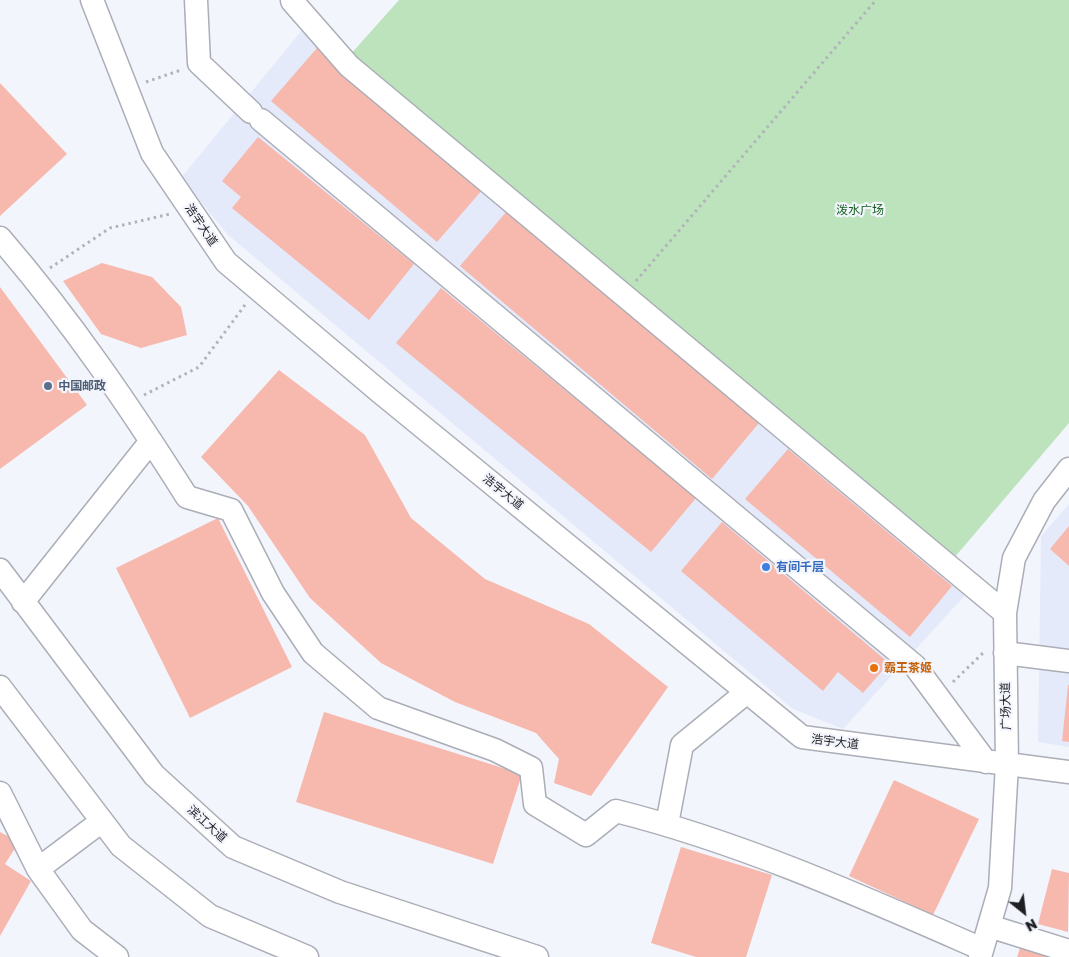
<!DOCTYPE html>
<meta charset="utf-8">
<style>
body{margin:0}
#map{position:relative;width:1069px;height:957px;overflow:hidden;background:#f3f5fd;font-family:"Golos Text",sans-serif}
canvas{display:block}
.north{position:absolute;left:999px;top:887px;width:50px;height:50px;-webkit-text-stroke:4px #f3f5fd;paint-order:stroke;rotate:151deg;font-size:14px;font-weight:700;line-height:20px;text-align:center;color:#1e1f23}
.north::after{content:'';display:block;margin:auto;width:18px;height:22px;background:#1e1f23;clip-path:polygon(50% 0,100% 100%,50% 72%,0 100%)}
</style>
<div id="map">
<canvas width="1069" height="957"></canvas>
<div class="north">N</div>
</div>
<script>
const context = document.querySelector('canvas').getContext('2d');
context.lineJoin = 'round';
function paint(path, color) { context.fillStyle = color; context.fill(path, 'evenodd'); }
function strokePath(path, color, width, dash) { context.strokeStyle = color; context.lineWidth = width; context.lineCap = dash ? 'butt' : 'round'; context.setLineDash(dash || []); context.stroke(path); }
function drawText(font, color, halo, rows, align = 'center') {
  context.font = font + ' "Golos Text","Noto Sans SC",sans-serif'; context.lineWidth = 4.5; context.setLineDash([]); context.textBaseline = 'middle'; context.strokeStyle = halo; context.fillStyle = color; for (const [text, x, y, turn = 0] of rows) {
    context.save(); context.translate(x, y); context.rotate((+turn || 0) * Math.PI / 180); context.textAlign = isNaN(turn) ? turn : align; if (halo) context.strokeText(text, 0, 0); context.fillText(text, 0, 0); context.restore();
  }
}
const built = new Path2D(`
 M302,30L968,592L843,729L793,709L228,235L181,178Z
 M1069,504V747L1038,742L1041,536Z`);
const green = new Path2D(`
 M399,0H1069V423L954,558L349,56Z`);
const building = new Path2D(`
 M317,48L483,189L437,242L271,101Z
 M0,83L67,154L0,216Z
 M258,137L414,264L369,320L232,208L241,197L222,181Z
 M507,211L759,423L712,479L460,266Z
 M102,263L152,277L181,307L187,335L141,348L101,334L63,281Z
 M0,287L87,405L0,469Z
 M441,288L696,498L651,552L396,343Z
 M279,370L365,435L411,518L485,579L589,624L668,687L591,796L554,783L559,759L536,733L455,702L381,663L310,598L248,506L201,457Z
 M788,449L952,586L910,637L745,499Z
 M218,518L292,667L190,718L116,568Z
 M722,522L889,663L863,693L838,672L823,691L681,571Z
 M1069,526V566L1050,549Z
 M1068,685H1069V742L1062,741Z
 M324,712L522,774L493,864L296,802Z
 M894,780L979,819L933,915L849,876Z
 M0,832L19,842L5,864L31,881L0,936Z
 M681,847L772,875L746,957H696L651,943Z
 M1052,869L1069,873L1068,932L1038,924Z
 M1020,948L1051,956V957H1017Z`);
const path = new Path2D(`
 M146,82L181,70
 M50,268L110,228L170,214
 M636,281L876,0
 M144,395L199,367L245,305
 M953,682L984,652`);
const minor = new Path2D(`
 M92,0L152,153L226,262L380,392L802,737L1069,772
 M196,0L199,63L251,112
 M292,1L349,66L1005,613
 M261,120L915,666L986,762
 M0,238C70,319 130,407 187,497L231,510L273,593L313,653L378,708L495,750L531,768L535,804L586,835L616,811C743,843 863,897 982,949
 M0,570L154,775L233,847L340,892L537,957
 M23,602L151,441
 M1005,653L1069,661
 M0,687L121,846L210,916L307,957
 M0,793L38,869L82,930L117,957
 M667,824L682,745L747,692
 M38,869L102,821
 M989,926L1069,951
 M980,957L1000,888L1007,764L1005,613L1014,558L1044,501L1069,469`);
const markers = [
 [48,386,5,"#5c6f8a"],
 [766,567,5,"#3f7fe0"],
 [874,668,5,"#e8710a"]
];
const parkNames = [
 ["泼水广场",860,210]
];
const streetNames = [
 ["浩宇大道",201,225,56],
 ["浩宇大道",503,492,39],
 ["广场大道",1006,706,-91],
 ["浩宇大道",835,742,7],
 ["滨江大道",207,824,42]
];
const serviceNames = [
 ["中国邮政",58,386]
];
const shopNames = [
 ["有间千层",776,567]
];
const foodNames = [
 ["霸王茶姬",884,668]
];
paint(built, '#e5eafb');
paint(green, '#bce3bc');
paint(building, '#f7b8ad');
strokePath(minor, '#abadb7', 25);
strokePath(path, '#b1b3ba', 3, [2.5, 4]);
strokePath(minor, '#fff', 22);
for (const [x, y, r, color] of markers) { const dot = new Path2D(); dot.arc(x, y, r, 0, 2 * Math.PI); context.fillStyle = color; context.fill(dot); strokePath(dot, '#f3f5fd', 2); }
drawText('12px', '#12601e', '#f3f5fd', parkNames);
drawText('12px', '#1e1f23', '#f3f5fd', streetNames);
drawText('bold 12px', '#4e5e75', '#f3f5fd', serviceNames, 'left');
drawText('bold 12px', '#366cbe', '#f3f5fd', shopNames, 'left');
drawText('bold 12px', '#c56008', '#f3f5fd', foodNames, 'left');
</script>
